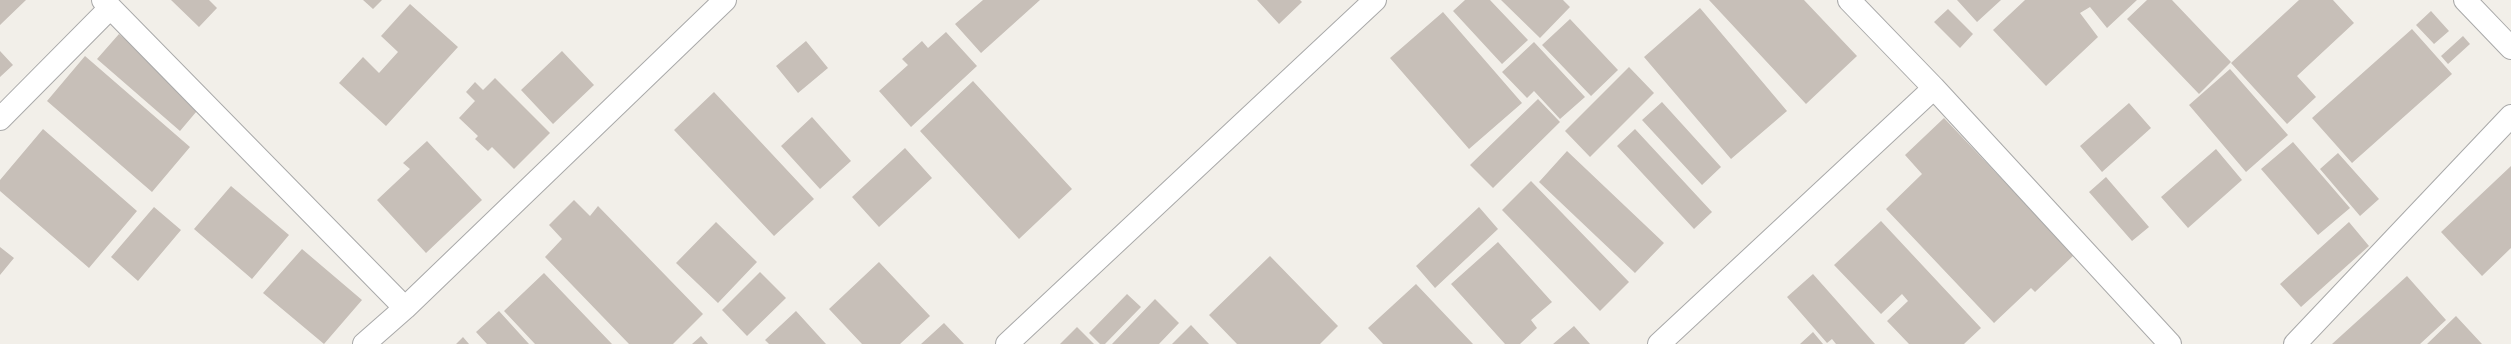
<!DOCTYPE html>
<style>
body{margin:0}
canvas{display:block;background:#f2efe9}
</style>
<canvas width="2511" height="344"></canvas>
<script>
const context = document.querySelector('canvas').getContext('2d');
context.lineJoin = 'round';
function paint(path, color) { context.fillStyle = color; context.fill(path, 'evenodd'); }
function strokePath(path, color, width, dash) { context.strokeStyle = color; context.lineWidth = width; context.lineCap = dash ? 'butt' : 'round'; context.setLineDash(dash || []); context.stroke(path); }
const building = new Path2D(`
 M0,0H26L0,25Z
 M171,0H209L217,8L199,27Z
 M363,0H382L373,9Z
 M983,0H1040L981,53L955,24Z
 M1257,0H1300L1302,2L1279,24Z
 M1465,0H1490L1528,40L1502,64L1453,11Z
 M1501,0H1563L1570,7L1540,38Z
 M1709,0H1804L1857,56L1806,104Z
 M1957,0H2001L1977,22Z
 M2025,0H2137L2107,28L2090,7L2080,13L2098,37L2046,86L1993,30Z
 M2147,0H2172L2231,62L2199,94L2127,19Z
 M2299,0H2333L2354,23L2297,76L2316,97L2287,124L2231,63Z
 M410,4L458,47L386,126L339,83L363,57L379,73L398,52L381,36Z
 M1700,8L1787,111L1731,159L1644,57Z
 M1948,9L1973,34L1960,48L1934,22Z
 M2431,11L2449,31L2434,44L2416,25Z
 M1443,12L1522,103L1469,149L1390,58Z
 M1570,19L1618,70L1591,96L1542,45Z
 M2412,29L2452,74L2352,163L2312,118Z
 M946,32L977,66L911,127L879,91L908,65L902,59L922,41L928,48Z
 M119,34L202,105L180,131L97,59Z
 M2463,36L2470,44L2448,64L2441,56Z
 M806,41L828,68L798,93L776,66Z
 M1534,42L1585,97L1560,119L1534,91L1527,98L1502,72Z
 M0,51L13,65L0,77Z
 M562,51L594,85L553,124L521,90Z
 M85,56L190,147L152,192L47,101Z
 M1629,67L1654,93L1590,157L1565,131Z
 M2230,69L2288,135L2246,172L2189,105Z
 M495,78L550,133L514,169L492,147L488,151L475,139L478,136L459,118L475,101L466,92L475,82L483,90Z
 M973,81L1072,189L1019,239L920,131Z
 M714,92L814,199L774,236L674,130Z
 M1538,99L1560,122L1493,188L1470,165Z
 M1662,102L1721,167L1702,185L1642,120Z
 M2129,103L2151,128L2102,172L2080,146Z
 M812,117L851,161L820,189L781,146Z
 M1944,118L2074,255L2035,292L2031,288L1994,323L1886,209L1922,174L1905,155Z
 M43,129L137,211L89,268L0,191V180Z
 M1635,129L1712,212L1694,229L1617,146Z
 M427,141L482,200L426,253L377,200L410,169L403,163Z
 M2293,142L2350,208L2318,235L2261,169Z
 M905,148L932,178L879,227L852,197Z
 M2216,149L2242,180L2188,228L2161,197Z
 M1567,151L1664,243L1635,273L1539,182Z
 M2338,153L2379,199L2360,216L2320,169Z
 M2511,166V248L2482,276L2441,232Z
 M2106,177L2149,227L2132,241L2089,192Z
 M1531,181L1629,282L1600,311L1502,210Z
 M231,186L289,235L252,279L194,229Z
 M574,200L590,216L598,206L703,314L673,344H629L545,257L562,239L549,225Z
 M154,207L181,230L138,281L111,257Z
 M1479,207L1498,229L1435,288L1416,266Z
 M1881,221L1981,328L1964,344H1909L1887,321L1908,301L1902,294L1881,314L1834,265Z
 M716,222L757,262L718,303L676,263Z
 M2349,222L2369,246L2301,307L2280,284Z
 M1498,242L1552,302L1531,320L1537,328L1520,344H1505L1451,284Z
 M0,247L14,258L0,275Z
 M302,249L362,300L324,344L263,293Z
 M1270,256L1338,326L1320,344H1237L1209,315Z
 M879,262L930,316L900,344H862L829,309Z
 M760,272L786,298L747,336L722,310Z
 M544,273L612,344H535L504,311Z
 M1813,274L1875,344H1836L1832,339L1827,343L1787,297Z
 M2407,276L2446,320L2420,344H2332Z
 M1416,284L1473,344H1383L1368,328Z
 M1127,294L1141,307L1105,344H1100L1089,333Z
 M1155,299L1179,323L1159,344H1112Z
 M499,311L529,344H487L476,332Z
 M796,311L826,344H769L765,340Z
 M2456,316L2482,344H2427Z
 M944,323L964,344H921Z
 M1191,325L1209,344H1172Z
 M1574,326L1590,344H1553Z
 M1077,327L1094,344H1060Z
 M1813,332L1823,344H1800Z
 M701,336L708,344H692Z
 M463,337L469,344H456Z`);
const street = new Path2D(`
 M103,0L405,308
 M1849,0L1934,88L2170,344
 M2465,0L2511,48
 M0,119L110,8
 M364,344L405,308L725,0
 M1007,344L1375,0
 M1659,344L1934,88
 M2295,344L2511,116`);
paint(building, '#c7bfb8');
strokePath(street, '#a9a9a9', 24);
strokePath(street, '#fff', 22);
</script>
